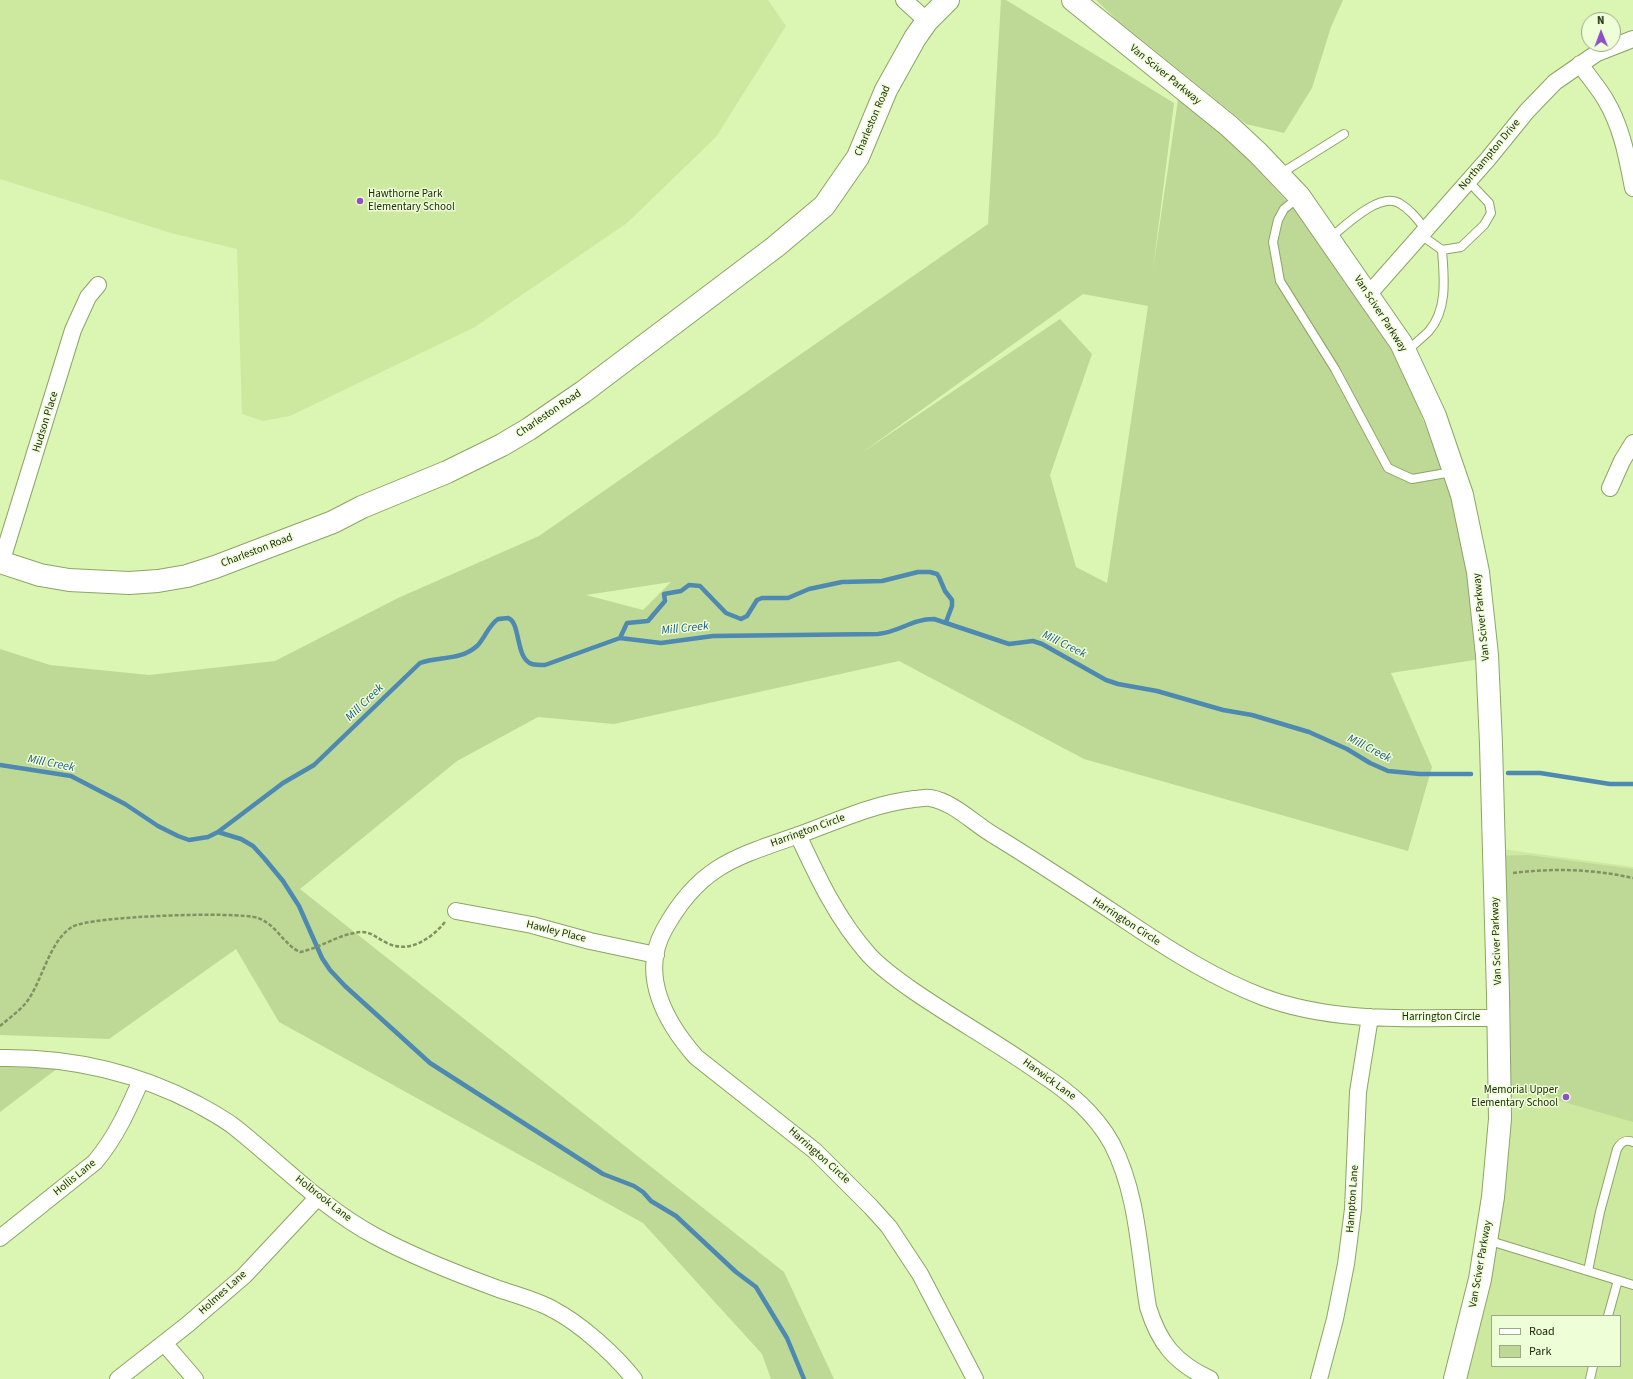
<!DOCTYPE html>
<style>
body{margin:0}
#map{position:relative;width:1633px;height:1379px;overflow:hidden;background:#daf6b2;font-family:"Source Sans 3",sans-serif}
canvas{display:block}
.legend{position:absolute;left:1491px;top:1315px;width:130px;height:52px;box-sizing:border-box;background:#eefed6;border:1px solid #9ca987;margin:0;padding:5px 7px;list-style:none;font-size:12px;color:#212a10}
.legend li{display:flex;align-items:center;gap:8px;height:20px}
.legend b{width:20px;border:1px solid #9ca987}
.north{position:absolute;left:1581px;top:12px;width:40px;height:40px;box-sizing:border-box;background:#eefed6;border:1px solid #9ca987;border-radius:50%;rotate:359deg;font-size:11px;font-weight:700;line-height:16px;text-align:center;color:#212a10}
.north::after{content:'';display:block;margin:auto;width:14px;height:18px;background:#8e50c5;clip-path:polygon(50% 0,100% 100%,50% 72%,0 100%)}
</style>
<div id="map">
<canvas width="1633" height="1379"></canvas>
<ul class="legend">
<li><b style="height:5px;background:#fff"></b>Road</li>
<li><b style="height:11px;background:#bed896"></b>Park</li>
</ul>
<div class="north">N</div>
</div>
<script>
const context = document.querySelector('canvas').getContext('2d');
context.lineJoin = 'round';
function paint(path, color) { context.fillStyle = color; context.fill(path, 'evenodd'); }
function strokePath(path, color, width, dash) { context.strokeStyle = color; context.lineWidth = width; context.lineCap = dash ? 'butt' : 'round'; context.setLineDash(dash || []); context.stroke(path); }
function drawText(font, color, halo, rows, align = 'center') {
  context.font = font + ' "Source Sans 3",sans-serif'; context.lineWidth = 3; context.setLineDash([]); context.textBaseline = 'middle'; context.strokeStyle = halo; context.fillStyle = color; for (const [text, x, y, turn = 0] of rows) {
    context.save(); context.translate(x, y); context.rotate((+turn || 0) * Math.PI / 180); context.textAlign = isNaN(turn) ? turn : align; if (halo) context.strokeText(text, 0, 0); context.fillText(text, 0, 0); context.restore();
  }
}
const built = new Path2D(`
 M0,0H768L786,26L716,137L627,223L475,327L290,416L263,421L242,414L237,249L171,233L0,179Z
 M1494,848L1633,867V1379H1454L1493,1197ZM1492,1316H1620V1366H1492Z`);
const green = new Path2D(`
 M1001,0H1006L1174,103L1153,270L1180,86L1377,299L1479,567L1487,658L1391,673L1432,767L1408,851L1084,759L899,661L614,724L538,717L457,761L300,889L784,1272L834,1379H771L762,1354L643,1223L279,1022L236,949L109,1039L0,1035V649L50,665L149,675L275,661L398,598L539,536L988,224ZM1083,294L1148,306L1107,583L1076,567L1050,475L1092,354L1060,319L860,454ZM671,582L643,610L586,595Z
 M1096,0H1343L1331,27L1312,88L1284,133L1246,124L1116,19Z
 M1528,855L1633,869V1122L1499,1083L1493,856Z
 M0,1067L58,1068L0,1112Z`);
const stream = new Path2D(`
 M620,638L627,623L648,621L665,601L664,594L681,591L689,585L700,586L726,613L741,619L747,616L757,600L762,598H788L809,589L842,582L882,581L918,572H930L937,574L939,577L945,591L952,600V606L946,622
 M0,765L71,776L125,804L158,826L178,836L189,840L208,837L218,832L283,783L314,765L420,663C440,656 460,661 477,646C485,638 488,626 498,619C501,619 505,618 508,618C521,622 515,659 532,664C536,665 541,665 545,665L620,638L661,643L713,636L878,634C900,632 911,619 934,619L1009,644L1033,641L1042,644L1106,680L1118,684L1157,691L1223,710L1252,715L1309,732L1347,749L1370,763L1388,771L1420,774H1471
 M1508,773H1540L1610,784H1633
 M218,832L241,839L253,846L264,858L283,881L299,906L322,958L330,970L345,986L430,1063L603,1174L634,1186L643,1192L651,1201L676,1216L736,1272L756,1287L787,1338L804,1379`);
const path = new Path2D(`
 M1513,873C1553,868 1593,869 1633,878
 M0,1026C8,1019 18,1012 25,1004C42,984 48,942 72,927C89,916 237,911 258,918C276,924 284,945 300,952C321,948 340,933 362,932C372,932 378,939 387,943C409,954 431,939 445,922`);
const lane = new Path2D(`
 M1280,174L1344,134
 M1299,197L1284,209L1278,220L1273,242L1280,281L1335,369L1388,468L1412,479L1452,472
 M1421,235L1442,250L1461,247L1484,225L1491,213L1489,203L1468,181
 M1330,238C1345,226 1379,192 1399,203C1411,210 1418,220 1426,230
 M1406,352C1413,345 1422,338 1429,331C1448,309 1444,277 1442,250
 M1487,1240L1633,1285
 M1588,1271L1600,1212L1617,1149C1621,1142 1625,1139 1633,1142
 M1608,1316L1618,1280
 M1590,1379L1593,1366`);
const street = new Path2D(`
 M904,0L927,21
 M1580,64C1588,76 1598,87 1605,99C1622,127 1627,157 1633,188
 M1368,295L1488,159L1527,111L1555,82L1597,53L1633,39
 M1610,488L1622,461L1633,443
 M1,563L73,330L88,297L98,285
 M798,835C818,878 837,919 869,955C882,969 899,981 915,992C956,1020 999,1044 1040,1073C1069,1092 1095,1113 1112,1144C1138,1194 1139,1253 1148,1307C1159,1343 1175,1363 1210,1379
 M456,911L532,925L590,941L656,955
 M0,1058C69,1057 136,1072 197,1104C211,1112 225,1119 237,1129C282,1165 324,1209 375,1236C414,1257 455,1273 496,1288C515,1295 537,1300 554,1310C581,1324 615,1355 634,1379
 M0,1238L95,1162C116,1137 128,1110 141,1080
 M164,1343L195,1379
 M118,1379L187,1325L244,1276L318,1197
 M975,1379L920,1274L889,1227L871,1207L815,1151L696,1057C666,1023 639,975 664,930C698,868 732,858 796,836C835,822 872,804 914,799C919,799 925,797 930,798C954,802 974,824 995,836C1041,864 1086,894 1131,924C1173,952 1216,979 1263,997C1338,1025 1421,1017 1499,1018
 M1319,1379L1335,1319L1346,1264L1353,1209L1358,1092L1370,1017`);
const secondary = new Path2D(`
 M1073,0L1229,126L1258,153L1299,196L1401,343L1435,416L1462,495L1478,572L1487,655L1491,744L1498,994L1500,1119L1493,1197L1480,1279L1455,1379
 M0,562L40,575L69,580L129,583L158,581L187,576L215,567L333,522L362,507L447,472L502,445L529,429L583,392L775,247L824,206L858,157L886,90L915,38L927,21L948,0`);
const markers = [
 [360,201,4,"#8e50c5"],
 [1566,1097,4,"#8e50c5"]
];
const streetNames = [
 ["Van Sciver Parkway",1165,75,39],
 ["Charleston Road",873,121,-67],
 ["Northampton Drive",1490,155,-50],
 ["Van Sciver Parkway",1380,314,57],
 ["Charleston Road",549,414,-34],
 ["Hudson Place",46,422,-73],
 ["Charleston Road",257,551,-21],
 ["Van Sciver Parkway",1482,617,-96],
 ["Harrington Circle",808,831,-20],
 ["Harrington Circle",1126,922,33],
 ["Hawley Place",556,932,14],
 ["Van Sciver Parkway",1497,941,-92],
 ["Harrington Circle",1441,1018],
 ["Harwick Lane",1049,1080,36],
 ["Harrington Circle",819,1156,42],
 ["Hollis Lane",75,1178,-39],
 ["Holbrook Lane",323,1199,38],
 ["Hampton Lane",1353,1199,-86],
 ["Van Sciver Parkway",1481,1264,-80],
 ["Holmes Lane",223,1293,-42]
];
const poiNames = [
 ["Hawthorne Park",368,195],
 ["Elementary School",368,208],
 ["Memorial Upper",1558,1091,"right"],
 ["Elementary School",1558,1104,"right"]
];
const waterNames = [
 ["Mill Creek",685,629,-6],
 ["Mill Creek",1064,645,26],
 ["Mill Creek",365,703,-44],
 ["Mill Creek",1369,749,27],
 ["Mill Creek",51,764,11]
];
paint(built, '#cce99f');
paint(green, '#bed896');
strokePath(stream, '#4e89b1', 4.5);
strokePath(lane, '#8ca565', 10);
strokePath(street, '#8ca565', 18);
strokePath(secondary, '#8ca565', 24);
strokePath(path, '#809263', 2.5, [4, 2]);
strokePath(lane, '#fff', 8);
strokePath(street, '#fff', 16);
strokePath(secondary, '#fff', 22);
for (const [x, y, r, color] of markers) { const dot = new Path2D(); dot.arc(x, y, r, 0, 2 * Math.PI); context.fillStyle = color; context.fill(dot); strokePath(dot, '#eefed6', 1.5); }
drawText('11px', '#212a10', '#eefed6', streetNames);
drawText('11px', '#212a10', '#eefed6', poiNames, 'left');
drawText('italic 12px', '#1c5682', '#eefed6', waterNames);
</script>
